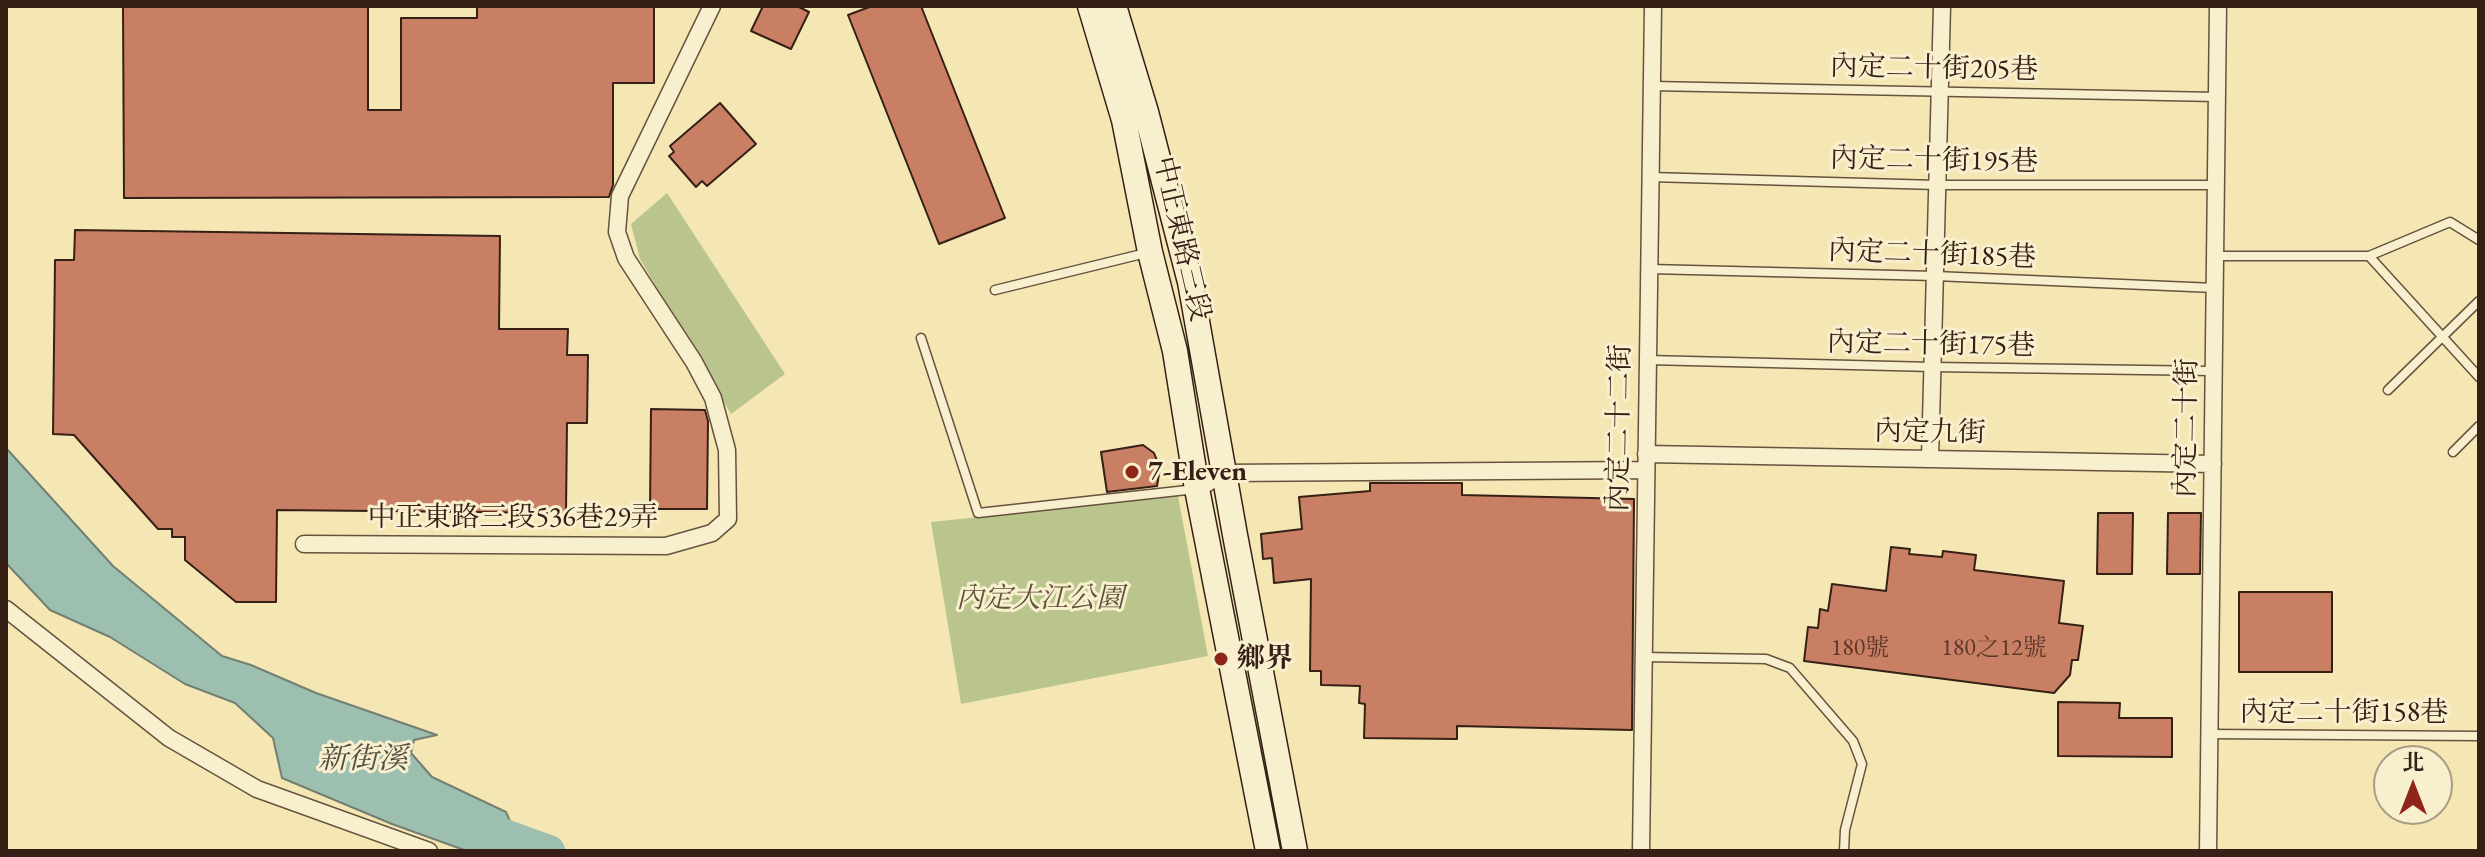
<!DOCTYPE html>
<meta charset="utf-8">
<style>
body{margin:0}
#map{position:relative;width:2485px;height:857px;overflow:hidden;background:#f5e7b4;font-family:"EB Garamond","Noto Serif TC",serif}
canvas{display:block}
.frame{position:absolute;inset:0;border:8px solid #362016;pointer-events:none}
.north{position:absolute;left:2373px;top:745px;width:80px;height:80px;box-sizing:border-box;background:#f8efce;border:2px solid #aa9c84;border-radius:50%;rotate:0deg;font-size:22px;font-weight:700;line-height:32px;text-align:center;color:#362016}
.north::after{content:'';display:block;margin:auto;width:28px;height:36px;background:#8f2418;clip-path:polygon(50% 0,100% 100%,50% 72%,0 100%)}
</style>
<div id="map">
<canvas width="2485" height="857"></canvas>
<div class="frame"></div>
<div class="north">北</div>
</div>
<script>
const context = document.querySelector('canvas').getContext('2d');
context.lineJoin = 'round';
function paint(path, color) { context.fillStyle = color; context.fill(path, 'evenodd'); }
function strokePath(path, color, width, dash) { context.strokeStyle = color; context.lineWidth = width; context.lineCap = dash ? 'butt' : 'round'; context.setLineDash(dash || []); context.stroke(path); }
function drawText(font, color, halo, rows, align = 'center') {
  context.font = font + ' "EB Garamond","Noto Serif TC",serif'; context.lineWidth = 6; context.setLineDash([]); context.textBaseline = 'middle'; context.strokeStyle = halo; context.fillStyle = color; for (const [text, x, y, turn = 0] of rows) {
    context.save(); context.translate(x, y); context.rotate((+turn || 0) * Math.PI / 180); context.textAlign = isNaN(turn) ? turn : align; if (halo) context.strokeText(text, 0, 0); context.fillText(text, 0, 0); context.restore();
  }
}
const green = new Path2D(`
 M667,193L785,374L731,414L640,259L631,224Z
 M1178,496L1208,656L961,704L931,522Z`);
const water = new Path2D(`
 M6,448L113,566L222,656L251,665L316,693L437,735L414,740L411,753L432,777L506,812L523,851H467L392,824L282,778L273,738L235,703L185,684L110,637L50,610L6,563Z`);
const river = new Path2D(`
 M477,825L549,851`);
const building = new Path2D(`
 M123,6H368V110H401V18H477V6H654V83H613V185L609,197L124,198Z
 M763,6H797L809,12L791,49L751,31Z
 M872,6H921L1005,218L939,244L848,15Z
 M720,103L756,144L707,186L702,181L696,187L669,156L674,152L670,146Z
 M75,230L500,236L499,329H568L567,355H588L587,423H567L566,513L277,510L276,602H236L185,560V537H172V529H158L74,435L53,434L55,260H74Z
 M651,409L705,410L708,421L707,509H650Z
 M1143,445L1154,453L1160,468L1157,486L1107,492L1101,452Z
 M1370,483H1462V495L1634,499L1632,730L1457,726V739L1364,738L1365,704L1359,703L1360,686L1321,685V671H1310L1311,579L1274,583L1272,558L1263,559L1261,534L1302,529L1299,497L1370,491Z
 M2098,513H2133L2132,574H2097Z
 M2168,513H2201L2200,574H2167Z
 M1891,547L1910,549L1909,554L1942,557L1943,551L1976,555L1974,570L2064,581L2059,623L2083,626L2078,660H2072L2070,675L2054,693L1804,661L1808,627L1818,628L1820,609L1828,611L1832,584L1886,591Z
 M2239,592H2332V672H2239Z
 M2058,702L2120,703L2119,718H2172V757L2058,756Z`);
const service = new Path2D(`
 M1651,86L2217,97
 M1650,177L1937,185H2216
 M2216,256H2369L2450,222L2479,240
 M2369,256L2479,377
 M1649,269L1935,276L2215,288
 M995,290L1146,253
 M921,338L978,513L1196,489
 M1648,360L1933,367L2214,371
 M2388,390L2479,301
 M2453,452L2479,426
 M1643,657L1766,659L1790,668L1853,741L1862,764L1845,830L1844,851
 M2209,734L2479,736`);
const minor = new Path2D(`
 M1646,454L2213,464
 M1930,459L1942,6
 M1197,489L1224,473L1645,470
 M304,544L666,546L712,533L728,519L727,450L713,398L694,362L626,258L617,232L620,196L712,6
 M6,609L169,738L257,789L429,851
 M1641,851L1653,6
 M2208,851L2218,6`);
const secondary = new Path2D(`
 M1090,6L1124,120L1150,252L1175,351L1197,489L1268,851
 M1114,6L1146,112L1190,282L1235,535L1295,851`);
const markers = [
 [1132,472,8,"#8f2418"],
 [1221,659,8,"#8f2418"]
];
const numberNames = [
 ["180號",1860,648],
 ["180之12號",1994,648]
];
const streetNames = [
 ["內定二十街205巷",1934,69,1],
 ["內定二十街195巷",1934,161,1],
 ["中正東路三段",1181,239,77],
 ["內定二十街185巷",1932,255,2],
 ["內定二十街175巷",1931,345,1],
 ["內定二十二街",1620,428,-89],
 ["內定二十街",2187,428,-89],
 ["內定九街",1930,433,1],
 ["中正東路三段536巷29弄",513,518],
 ["內定二十街158巷",2344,713]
];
const poiNames = [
 ["7-Eleven",1148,472],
 ["鄉界",1237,659]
];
const parkNames = [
 ["內定大江公園",1040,599]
];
const waterNames = [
 ["新街溪",363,760]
];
paint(green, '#bac58e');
paint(water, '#9cbfaf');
strokePath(water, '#737f72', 2);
strokePath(river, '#9cbfaf', 32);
paint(building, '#c97f64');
strokePath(building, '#362016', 2);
strokePath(service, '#66523e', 11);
strokePath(minor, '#66523e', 19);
strokePath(secondary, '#362016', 27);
strokePath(service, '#f8efce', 8);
strokePath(minor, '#f8efce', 16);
strokePath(secondary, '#f8efce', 24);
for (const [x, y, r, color] of markers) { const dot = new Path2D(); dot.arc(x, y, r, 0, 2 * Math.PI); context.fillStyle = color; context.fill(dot); strokePath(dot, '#f8efce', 3); }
drawText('24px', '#5b382a', null, numberNames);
drawText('28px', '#362016', '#f8efce', streetNames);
drawText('bold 28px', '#362016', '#f8efce', poiNames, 'left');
drawText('italic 28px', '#5e523a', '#f8efce', parkNames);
drawText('italic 30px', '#555044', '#f8efce', waterNames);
</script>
